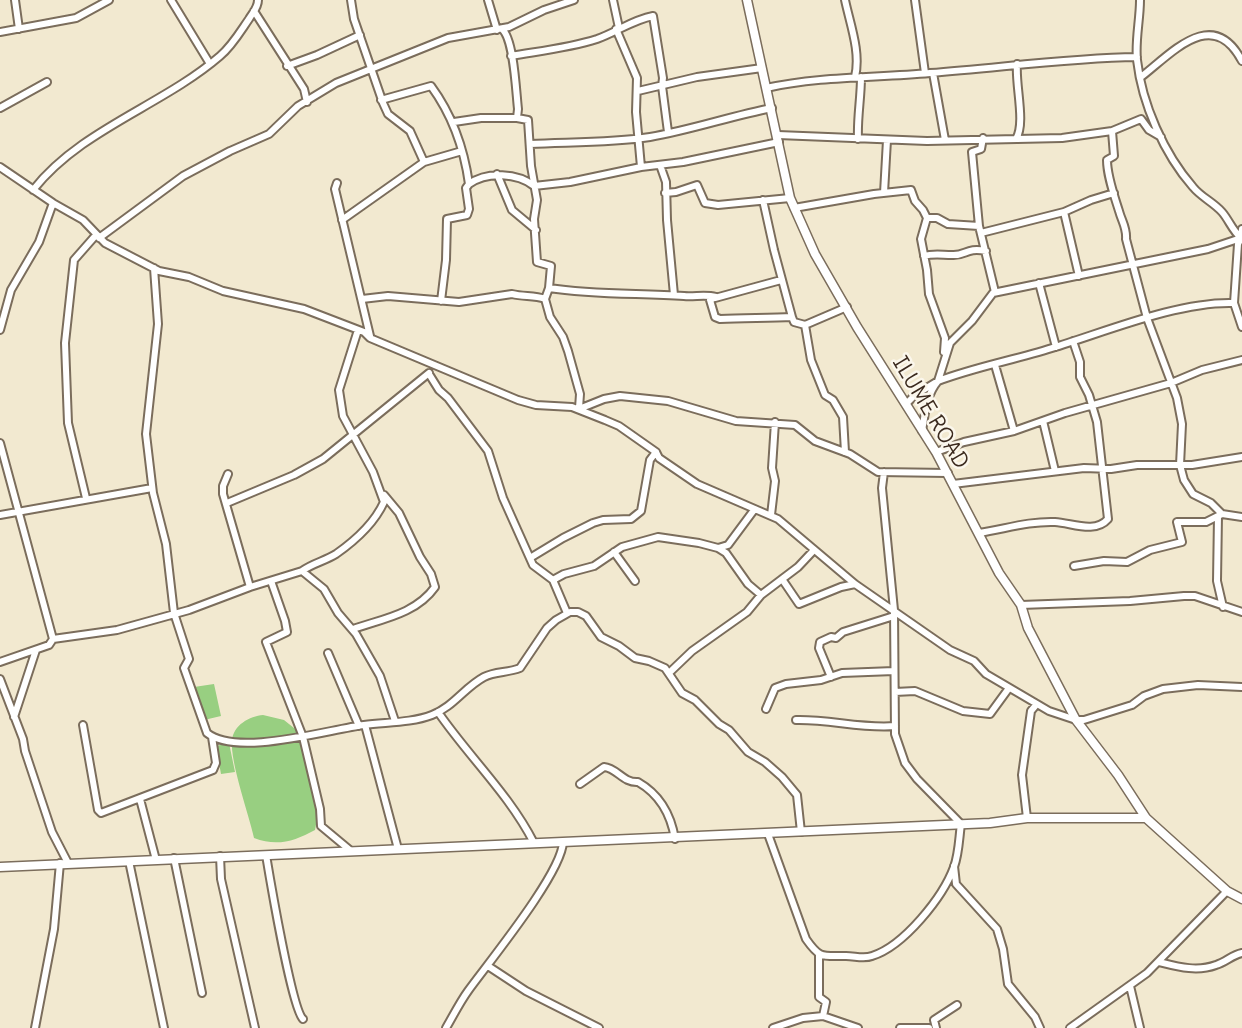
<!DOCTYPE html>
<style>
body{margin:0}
canvas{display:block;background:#f2e9d0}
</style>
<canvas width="1242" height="1028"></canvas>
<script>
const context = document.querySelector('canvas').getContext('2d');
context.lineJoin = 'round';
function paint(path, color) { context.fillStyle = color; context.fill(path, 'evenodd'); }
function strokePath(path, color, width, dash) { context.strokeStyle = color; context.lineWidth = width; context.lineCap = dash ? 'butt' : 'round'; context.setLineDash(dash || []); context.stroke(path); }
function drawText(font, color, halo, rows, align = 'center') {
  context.font = font + ' Delius,sans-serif'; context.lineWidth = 5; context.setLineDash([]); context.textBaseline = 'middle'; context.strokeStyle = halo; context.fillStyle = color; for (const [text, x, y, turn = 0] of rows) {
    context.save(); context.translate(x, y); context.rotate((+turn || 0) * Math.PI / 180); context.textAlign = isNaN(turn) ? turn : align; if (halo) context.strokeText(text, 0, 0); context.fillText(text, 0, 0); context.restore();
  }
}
const green = new Path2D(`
 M214,684L221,716L204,720L194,687Z
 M263,715L284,720L299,732L318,814L315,830C295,841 277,847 254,838C249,815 230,762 232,741C233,725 250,716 263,715Z
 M229,743L235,772L221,774L216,746Z`);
const minor = new Path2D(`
 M15,0L19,29
 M171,0L210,64
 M351,0L354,19L383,103L388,114L410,131L424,162
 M488,0L497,30
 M613,0L619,28
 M845,0C850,24 861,52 855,77
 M915,0L925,73
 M1140,0C1140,20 1135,40 1137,60C1142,104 1164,154 1193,187C1201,197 1213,202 1222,212C1229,220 1232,230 1241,238L1238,244L1234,303L1242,327
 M254,11L304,89L307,102
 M502,29C514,39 516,92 518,109L517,118L528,120L531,166L537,200L534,219L537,262L551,266L549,288L545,299L550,317L563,337L568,351L580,394L579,408
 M616,29L637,78L636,112L641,167
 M0,32L76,18L109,0
 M511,56C540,51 569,48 597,39C617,32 632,20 653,16L663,78L662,86L668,132
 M287,66L317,55L360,35
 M933,73L945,140
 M1141,77C1173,52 1213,6 1242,61
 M766,88C820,76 875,78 930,73C999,68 1067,58 1137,57
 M638,91L697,77L762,68
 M381,100L431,86C453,116 464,148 469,184C487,171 518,173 534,186L570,182L641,167L683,162L779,142
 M0,108L47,82
 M454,122L481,118H517
 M1112,131L1114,156L1107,160C1107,176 1114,195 1119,211C1122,222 1127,228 1126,239L1147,318L1177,398L1182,424L1180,465L1184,480L1193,494L1211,503L1222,514
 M778,135L927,141L1062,138L1112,131L1141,119L1149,130L1161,137
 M983,138L981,149L972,152L979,226L995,292
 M858,139C857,118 861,98 861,77
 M1016,139C1026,123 1015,85 1017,64
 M530,144C570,142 610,143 650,137C691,130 731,116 772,108
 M660,165L666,182L667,220L674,295
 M0,167L53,203L83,220L105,243L159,271L189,277L223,291L304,309L364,332L370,338L518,400L536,405L572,407L605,420L619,426L656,452L659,458L697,484L778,519L855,584L950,650L974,661L986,674L1049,711L1076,720H1084L1132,705L1144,696L1163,689L1198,685L1242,687
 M497,174L512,210L536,230
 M337,183L335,189L370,336
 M33,190C81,129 162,106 220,56C232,46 240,32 249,19C253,12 258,8 258,0
 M665,193L676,192L697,185L705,203L718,205L790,198
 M884,193L887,140
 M763,200L774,250L792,317
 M794,208L874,194L911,190L915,201L923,210L927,218L921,239L927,270L929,294L945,338L944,352
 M1064,212L1079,276
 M927,218H937L948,224L979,226
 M342,220L424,162L462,151
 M981,233L1064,212L1091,200L1114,193
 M99,238L183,176L230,151L269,134L298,106L336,83L448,38L509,27L544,10L574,0
 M924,256C934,253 942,255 952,255C966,256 966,247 986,251
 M154,268L158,324L146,434L153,493L166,544L174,613L189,659L184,668L207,733C237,757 326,730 364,725C386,722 411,723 432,715C453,707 465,687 484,677C495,671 508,673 520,668L547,628L556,620L570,612H578L586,616L601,637L619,646L635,658L649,661L665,668L682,693L695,700L719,724L729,730L748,752L765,762L782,777L797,795L801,832
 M1039,283L1056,347
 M549,288C594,295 639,293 684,296C695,297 705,294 716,297L710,300L715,317L720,319C744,318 769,318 792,317L794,322L805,325L847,307
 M715,298L781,280
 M362,299L388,296L459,302L512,294C524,297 534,295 545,299
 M441,301L446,260L447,219L467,215L469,209L466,188L469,184
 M805,325L811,360L825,395L833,400L843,417L845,452
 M0,330L11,290L39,242L53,203
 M995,365L1014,431
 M429,374L439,390L448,398L488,451L503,498L533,565L553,580L567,613
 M906,404L915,395L938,381L950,343L972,321L993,293L1208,249L1241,238L1242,229
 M579,409L604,399L620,396L668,401L736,421L795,425L815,441L850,454L878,472L948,473
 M1043,421L1055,471
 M922,431C925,414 926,395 938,381C975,367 1014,360 1052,348C1105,332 1179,301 1234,303
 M0,443L53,639L49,645L0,662
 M936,452L964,442L1014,431L1065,413L1171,383L1202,370L1242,360
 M228,474L223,486V494L250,587
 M953,484L1084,468L1111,469L1137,465H1192L1242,457
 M86,498L68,423L65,343L74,260L96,235
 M227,503L294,475L323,459L429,373
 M0,515L152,488
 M771,515L775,481L772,468L775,422
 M1218,516L1217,581L1223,607
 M979,533C1005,529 1029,521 1055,522C1072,523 1095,534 1108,519L1097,422L1089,395L1080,377V362L1073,341
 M718,548L728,545L754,510
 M614,552L635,581
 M530,558L563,538L593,523L603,520L631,519L641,511L650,460L656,452
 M1074,566L1104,561L1127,562L1150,550L1182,542L1177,522H1206L1222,514L1242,517
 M302,571C313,563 325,561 336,554C356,540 374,524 384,502L373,472L343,416L339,390L358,330
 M782,579L799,604L841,587L855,584
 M553,580L564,574L594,566L622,547L658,537L699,543L718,548L726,553L748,584L761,595
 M271,581L285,621L287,632L266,642L303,737L320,809L321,826L351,851
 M1021,605L1130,601L1184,596H1195L1242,612
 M353,629C382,619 416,614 435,587L431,574L420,557L399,513L384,495
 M53,639L117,630L189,610L250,587L302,571L324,589L338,613L356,634L380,676L395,721
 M328,653L359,726
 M669,673L692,651L747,612L761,595L798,567L814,550
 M831,677L819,648L820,642L831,637L836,638L843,632L894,616
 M0,679L23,739L25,751L52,832L68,863
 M895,692L915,691L963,711L990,714L1009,688
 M766,709L775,688L786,684L821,680L842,673L894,671
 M438,712C469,757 509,794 534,843
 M14,717L36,650
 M796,720C829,719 862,729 895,726
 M83,725L98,810L101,813L213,770L216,763L212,737
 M365,725L398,849
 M580,784L604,767C617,768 623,783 638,782C659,794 671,815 675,839
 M140,799L156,860
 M1027,818L1022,775L1031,711L1036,705
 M768,834L806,939C820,959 822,956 846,956C855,956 864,959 872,956C904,946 943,897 954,867C959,853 959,838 961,824L917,779L905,763L895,734L894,610L882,488L884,472
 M266,855C270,879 292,1009 303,1019
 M220,856L221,879L255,1028
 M174,858L202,993
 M129,861L164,1028
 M954,866L956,884L997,929L1003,949L1008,984L1035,1017L1040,1028
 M819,955V997L826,1002L823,1016
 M1159,962C1179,967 1197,972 1216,965C1226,962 1232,955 1242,953
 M488,966L526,991L599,1028
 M1130,986L1140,1028
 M35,1028L54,929L60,863
 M446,1028C453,1016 460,1002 468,991C489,962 562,873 563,842
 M773,1028L803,1018L823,1016L858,1028
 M900,1028H929
 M936,1028L934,1020L957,1005
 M1070,1028L1147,973L1227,891`);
const tertiary = new Path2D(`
 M747,0L790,198L815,254L857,327L936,452L999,573L1021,605L1028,628L1076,720L1118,775L1146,818L1227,891L1242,899
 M0,867L990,823L1027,818H1146`);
const streetNames = [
 ["ILUME ROAD",930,413,59]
];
paint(green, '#98cf81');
strokePath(minor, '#7b6d5c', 10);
strokePath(tertiary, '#7b6d5c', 11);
strokePath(minor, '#fff', 6);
strokePath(tertiary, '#fff', 8);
drawText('21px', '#3b2a1e', '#fbf7ec', streetNames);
</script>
